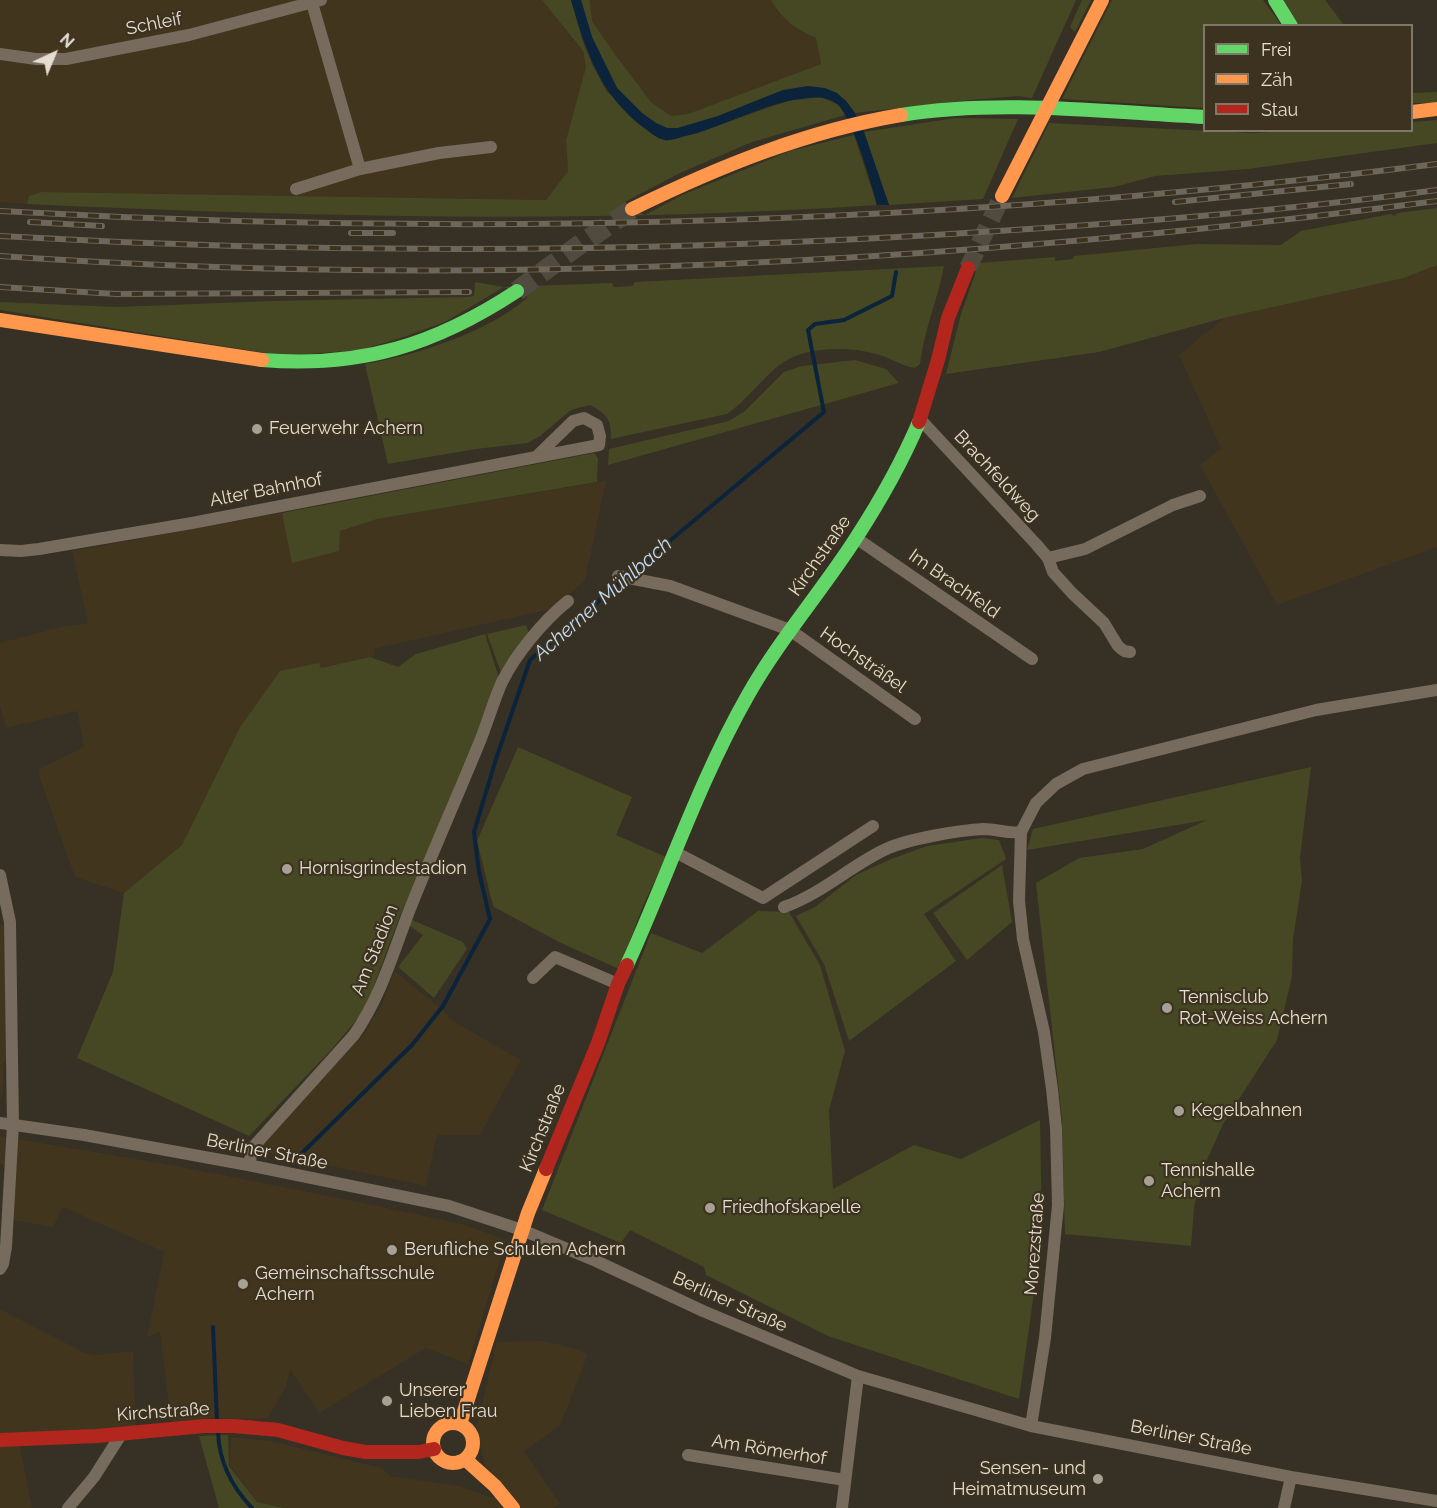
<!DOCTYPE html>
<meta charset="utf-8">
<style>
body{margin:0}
#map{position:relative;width:1437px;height:1508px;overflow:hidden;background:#363025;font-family:Raleway,sans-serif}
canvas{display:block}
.legend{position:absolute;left:1203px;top:24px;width:210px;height:108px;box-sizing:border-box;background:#3c321f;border:2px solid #7f7767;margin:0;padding:8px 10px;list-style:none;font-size:18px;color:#e4ded2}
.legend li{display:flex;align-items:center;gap:12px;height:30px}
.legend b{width:30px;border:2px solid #7f7767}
.north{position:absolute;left:24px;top:24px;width:60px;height:60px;-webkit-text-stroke:4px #3c321f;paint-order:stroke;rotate:44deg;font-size:16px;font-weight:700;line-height:24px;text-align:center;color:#e4ded2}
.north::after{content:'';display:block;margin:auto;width:21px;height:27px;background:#e4ded2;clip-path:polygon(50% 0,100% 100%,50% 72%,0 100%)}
</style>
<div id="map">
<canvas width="1437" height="1508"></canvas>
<ul class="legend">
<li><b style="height:8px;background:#63d668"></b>Frei</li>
<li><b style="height:8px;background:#ff974d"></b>Zäh</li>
<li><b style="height:8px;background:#b3261e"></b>Stau</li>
</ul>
<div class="north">N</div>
</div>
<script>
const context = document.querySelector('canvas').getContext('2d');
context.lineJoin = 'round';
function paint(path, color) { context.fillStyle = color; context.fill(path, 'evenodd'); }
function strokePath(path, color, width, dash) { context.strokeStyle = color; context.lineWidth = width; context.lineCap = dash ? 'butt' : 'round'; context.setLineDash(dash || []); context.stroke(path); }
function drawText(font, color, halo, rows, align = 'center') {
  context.font = font + ' Raleway,sans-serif'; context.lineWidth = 4.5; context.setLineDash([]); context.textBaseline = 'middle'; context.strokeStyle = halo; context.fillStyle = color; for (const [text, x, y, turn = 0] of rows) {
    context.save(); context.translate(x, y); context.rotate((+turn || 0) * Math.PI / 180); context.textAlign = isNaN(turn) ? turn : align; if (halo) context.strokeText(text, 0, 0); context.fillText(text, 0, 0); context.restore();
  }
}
const built = new Path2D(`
 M0,0H542L583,52L586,67L566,140L568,171L546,200L41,192L29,196L27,204L0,202Z
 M590,0H771L775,9L800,31L816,38L821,64L688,114L671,116L651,102L614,53L592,21Z
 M1437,265V547L1277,605L1200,465L1221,448L1179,355L1224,318L1404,278Z
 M606,481L585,580L555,608L374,649L375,656L320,668L319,664L239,729L182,845L124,893L75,877L39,776V769L84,747L77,711L6,728L0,706V643L61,627L88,623L72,551L282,513L293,563L340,531L377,519Z
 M0,925H4L7,1063L3,1062V1087L0,1102Z
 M395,971L447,1014L448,1018L521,1060L480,1135H437L426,1186L264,1152L261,1145L364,1034L382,1004Z
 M0,1136L166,1164L344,1199L462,1224L506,1240L468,1364L426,1348L319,1413L290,1369L286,1387L267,1419L211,1418L171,1422L160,1332L147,1337L164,1252L63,1207L53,1227L6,1219L7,1165L0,1164Z
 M0,1309L83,1352L96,1355L133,1351L136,1429L19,1442L32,1508H0Z
 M544,1341L576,1349L588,1354L560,1426L524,1451L560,1504L554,1508H518L510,1499L500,1508H284L257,1502L230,1465L231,1437L271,1441L381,1468L390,1476L459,1486L493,1498L476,1428L497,1342Z`);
const green = new Path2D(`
 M542,0H571L582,39L592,64L607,92L666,141L699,132L790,100L821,97L839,105L845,115L752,142L682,172L623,203L645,215L682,195L790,151L854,135L877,205C594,224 310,217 27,204L29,196L41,192L546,200L568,171L566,140L586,67L583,51Z
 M581,0H590L592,21L614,53L651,102L671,116L688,114L821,64L816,38C798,31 780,18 771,0H1076L1032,98L1018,96L970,100L855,113L846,101L783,90L718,116L678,128H667L656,123L642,113L617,88L592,37Z
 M1082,0H1091L1075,32L1070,27Z
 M1112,0H1263L1281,25L1204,26V108L1062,99Z
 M1283,0H1325L1344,25H1299Z
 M1437,92V103H1412V93Z
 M955,118L1018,119L983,199L889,205L864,132Z
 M1437,120V143L1248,169L1155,176L1114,187L1012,198L1049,123L1251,133L1309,130H1412V122Z
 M1437,208V265L1404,278L1224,318L1099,352L946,374L961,314L979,263L1055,257V261L1073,259L1074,256L1196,244L1281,245L1301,231L1391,214L1394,216L1398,213Z
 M944,266C938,299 924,330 920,364L915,368C901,366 890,357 876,354C847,346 802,346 778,366C760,381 747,400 727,414L611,439C611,419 608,415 590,405L571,410L540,436L528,443L476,449L388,464L365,364C417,355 489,332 528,297L504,287L445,322L401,338L360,350L284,356L0,310V302L117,307L271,301L466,297L474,296L475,282L504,287L612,283L614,287L632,286L635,282Z
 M855,360L886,369L899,383L608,465L609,449L729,421L745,411L784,372L802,366Z
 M594,453L598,458L597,482L377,519L340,531L339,551L292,563L282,513Z
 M526,625L530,637L502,675L487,634Z
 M485,634L499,678L453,798L399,918L365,1010L331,1050L249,1136L77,1058L113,972L124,893L182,845L239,729L280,671L319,663L321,668L370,657L398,667L416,654Z
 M518,747L632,797L616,835L666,857L643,906L619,969L561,943L494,907L492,902L477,841Z
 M1311,767L1300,858L1302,881L1293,939L1292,976L1277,1040L1223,1124L1202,1171L1194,1208L1191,1246L1065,1234L1062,1119L1036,883L1079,858L1143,849L1207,820L1027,850L1033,829Z
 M982,838L999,840L1006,859L924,914L956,961L849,1041L824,964L796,916L815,907L856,875L891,859L927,846Z
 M1002,865L1012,922L967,960L933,913Z
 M758,911L789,912L820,965L845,1051L829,1110L833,1189L914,1145L961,1159L1040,1120L1042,1236L1019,1399L828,1336L706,1275L704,1267L630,1230L621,1243L542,1210L651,933L702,953Z
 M410,919L463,942L467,949L434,998L398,967L423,935L407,924Z
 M228,1435L229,1466L257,1502L284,1508H219L199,1436Z`);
const water = new Path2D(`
 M571,0H581L592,37L617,88L642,113L656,123L667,128H678L718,116L783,90L808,86L825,88L837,93L846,101L855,113L864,132L889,205H877C872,184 852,116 837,104C826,96 815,97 802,99C767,102 725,126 690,135C683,136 675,140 668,140C659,141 650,132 644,128C600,95 586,51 571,0Z`);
const stream = new Path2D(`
 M630,574L824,412L808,330L815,324L844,320L892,296L896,272
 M301,1154L412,1045L443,1006L490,919L479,872L474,832L496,759L530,660L622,581
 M213,1327L217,1421
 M218,1432C219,1462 231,1486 252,1508`);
const secondaryTunnel = new Path2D(`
 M968,268L1002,196`);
const primaryTunnel = new Path2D(`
 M517,291L575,248L632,209`);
const street = new Path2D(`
 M312,3L360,169L439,153L491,147
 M0,54L36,59H66L189,35L321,0
 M296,189L360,169
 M920,419L1036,544L1048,558L1053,572L1072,593L1104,623L1118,646L1124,651L1130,652
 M856,538L1032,659
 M0,550L21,551L39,549L192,523L599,445L600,436L597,425L584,418L573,421L537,456
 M1048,558L1085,549L1173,505L1200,496
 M618,576L670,586L790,630L915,719
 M675,852L763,898L873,826
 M0,875L10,922L13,1125L6,1247L3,1264L0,1269
 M784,907C821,894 849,867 884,850C906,839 960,830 984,829C997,829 1008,834 1021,832
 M533,978L555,957L618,984
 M0,1123L84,1135L248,1165L449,1206L522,1230L596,1261L703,1311L858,1376L1031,1426L1291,1477L1437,1501
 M248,1165L255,1145L354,1035C380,998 392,956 408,914C430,858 455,802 478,746C487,725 493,702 502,682C516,654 543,621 568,601
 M1031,1426L1045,1338L1058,1205L1056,1128L1052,1089L1044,1032L1023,939L1019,901L1021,832L1036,803L1056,784L1083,769L1316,710L1437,690
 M688,1455L845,1480
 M68,1508L94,1477L122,1433
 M842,1508L858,1376
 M1284,1508L1291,1477`);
const fast = new Path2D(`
 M1275,0L1291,26
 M901,115C1000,99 1104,112 1204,117
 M262,360C361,368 435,345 517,291
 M627,965C668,875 699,781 748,695C779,640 822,591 856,538C880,501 902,462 919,422`);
const slow = new Path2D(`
 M1412,112L1437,109
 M1002,196L1102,0
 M632,209C718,167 806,131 901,115
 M0,320L262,360
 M433 1443a20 20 0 1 1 40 0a20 20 0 1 1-40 0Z
 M460,1424L528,1213L546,1169
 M465,1459L495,1486L513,1508`);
const jam = new Path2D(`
 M919,422L938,360L948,318L968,268
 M546,1169L598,1043L618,984L627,965
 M0,1440L97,1436L204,1426H234L278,1430L343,1448L366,1452H419L434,1449`);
const rail = new Path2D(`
 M1175,202L1351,184
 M0,211C479,238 961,224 1437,164
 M30,222L102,226
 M351,233H393
 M0,236C332,255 665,253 998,231C1144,222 1292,210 1437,190
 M0,256C477,289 964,263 1437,201
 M0,287L116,294L469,292`);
const markers = [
 [257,429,6,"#a7a195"],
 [287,869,6,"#a7a195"],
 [1167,1008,6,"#a7a195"],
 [1179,1111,6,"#a7a195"],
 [1149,1181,6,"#a7a195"],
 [710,1208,6,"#a7a195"],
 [392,1250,6,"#a7a195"],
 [243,1284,6,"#a7a195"],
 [387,1401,6,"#a7a195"],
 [1098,1479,6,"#a7a195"]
];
const streetNames = [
 ["Schleif",154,24,-11],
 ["Brachfeldweg",997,476,47],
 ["Alter Bahnhof",266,490,-11],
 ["Kirchstraße",820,556,-55],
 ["Im Brachfeld",954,584,35],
 ["Hochsträßel",863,660,35],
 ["Am Stadion",375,950,-68],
 ["Kirchstraße",543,1128,-68],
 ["Berliner Straße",267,1152,11],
 ["Morezstraße",1035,1244,-86],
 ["Berliner Straße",730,1302,24],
 ["Kirchstraße",163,1412,-4],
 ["Berliner Straße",1191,1438,11],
 ["Am Römerhof",769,1450,9]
];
const poiNames = [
 ["Feuerwehr Achern",269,429],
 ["Hornisgrindestadion",299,869],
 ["Tennisclub",1179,998],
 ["Rot-Weiss Achern",1179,1019],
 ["Kegelbahnen",1191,1111],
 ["Tennishalle",1161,1171],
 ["Achern",1161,1192],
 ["Friedhofskapelle",722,1208],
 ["Berufliche Schulen Achern",404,1250],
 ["Gemeinschaftsschule",255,1274],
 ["Achern",255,1295],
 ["Unserer",399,1391],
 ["Lieben Frau",399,1412],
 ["Sensen- und",1086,1469,"right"],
 ["Heimatmuseum",1086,1490,"right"]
];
const waterNames = [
 ["Acherner Mühlbach",603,599,-41]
];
paint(built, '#42351e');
paint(green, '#464823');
paint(water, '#0b243b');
strokePath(stream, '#0b243b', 4);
strokePath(secondaryTunnel, '#504a3f', 18, [18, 9]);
strokePath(primaryTunnel, '#504a3f', 20, [20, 10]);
strokePath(street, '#766b5c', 12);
strokePath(fast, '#63d668', 14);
strokePath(slow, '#ff974d', 14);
strokePath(jam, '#b3261e', 14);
strokePath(rail, '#6d665b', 6);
strokePath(rail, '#3c321f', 4, [11]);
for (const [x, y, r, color] of markers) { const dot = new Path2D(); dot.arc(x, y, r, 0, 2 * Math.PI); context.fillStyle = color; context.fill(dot); strokePath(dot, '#3c321f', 2); }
drawText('18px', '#e4ded2', '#3c321f', streetNames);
drawText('18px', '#e4ded2', '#3c321f', poiNames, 'left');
drawText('italic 20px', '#c0dcfb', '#3c321f', waterNames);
</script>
